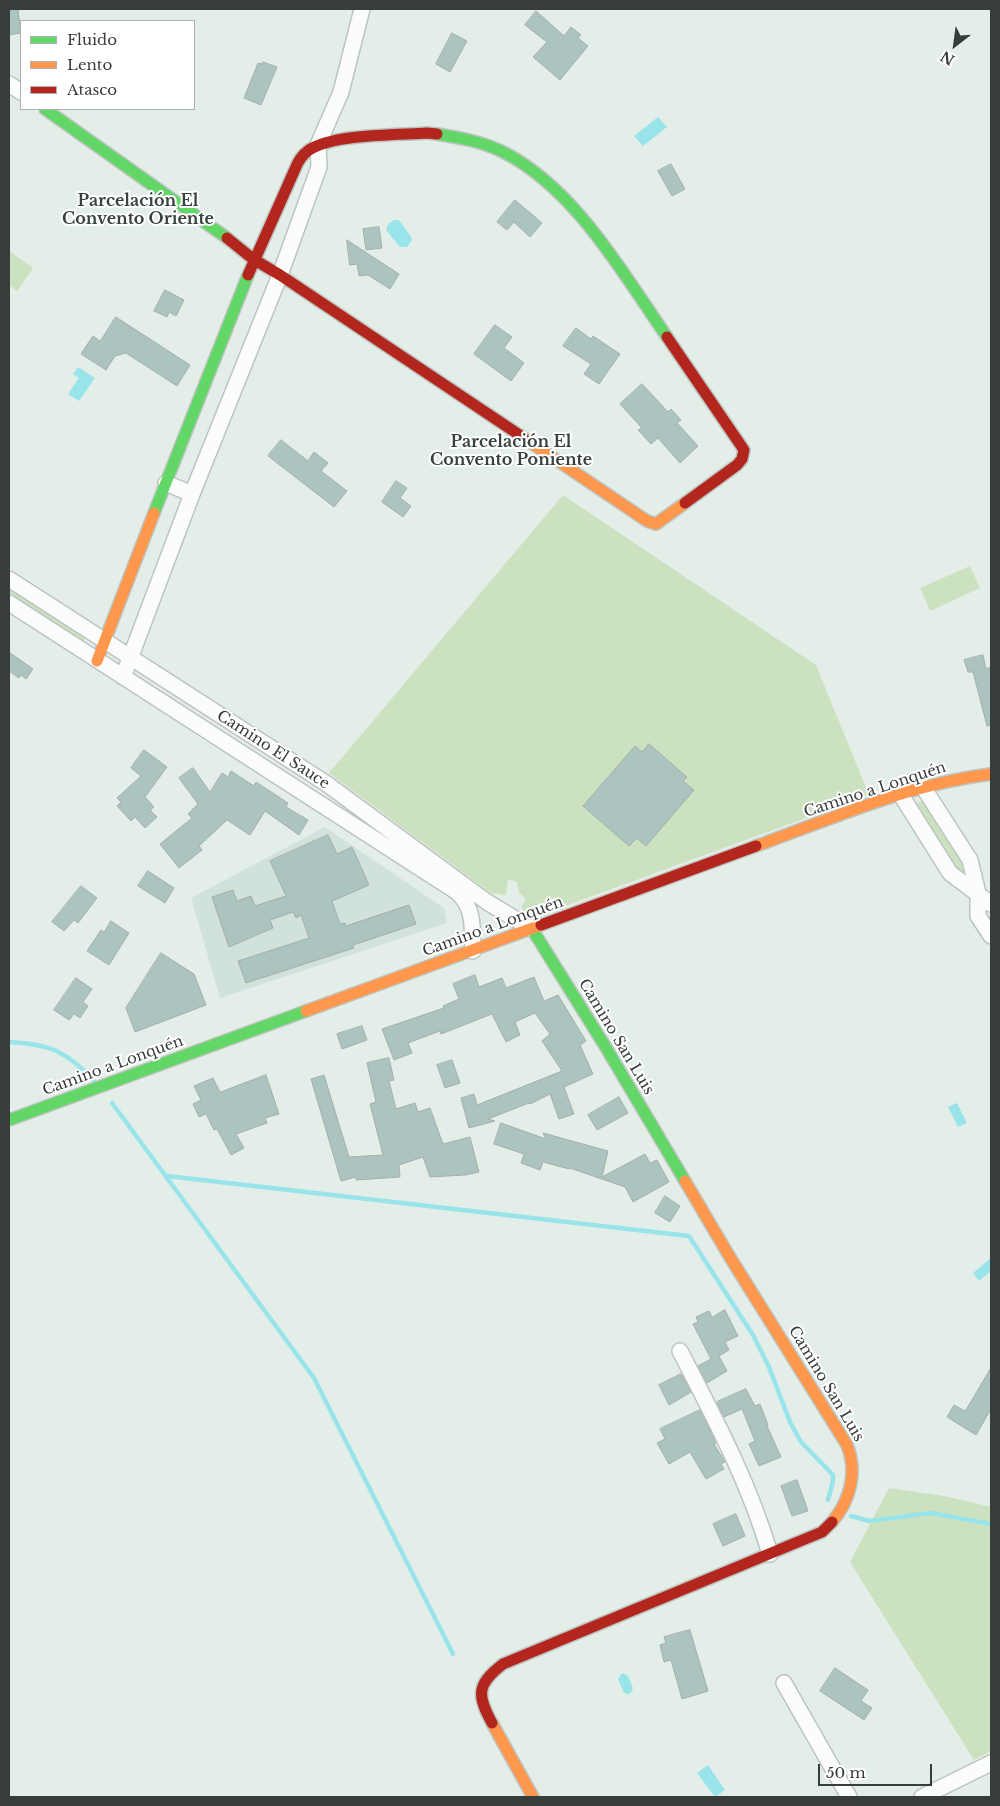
<!DOCTYPE html>
<meta charset="utf-8">
<style>
body{margin:0}
#map{position:relative;width:1000px;height:1806px;overflow:hidden;background:#e4eee9;font-family:"Libre Baskerville",serif}
canvas{display:block}
.frame{position:absolute;inset:0;border:10px solid #373d3a;pointer-events:none}
.legend{position:absolute;left:20px;top:20px;width:175px;height:90px;box-sizing:border-box;background:#fff;border:1px solid #afb1b0;margin:0;padding:6px 9px;list-style:none;font-size:15px;color:#373d3a}
.legend li{display:flex;align-items:center;gap:10px;height:25px}
.legend b{width:25px;border:1px solid #afb1b0}
.north{position:absolute;left:930px;top:20px;width:50px;height:50px;-webkit-text-stroke:4px #fff;paint-order:stroke;rotate:210deg;font-size:14px;font-weight:700;line-height:20px;text-align:center;color:#373d3a}
.north::after{content:'';display:block;margin:auto;width:18px;height:22px;background:#373d3a;clip-path:polygon(50% 0,100% 100%,50% 72%,0 100%)}
.scale{position:absolute;left:818px;top:1764px;width:114px;height:22px;box-sizing:border-box;border:2px solid #373d3a;border-top:0;padding-left:6px;font-size:15px;line-height:18px;white-space:nowrap;color:#373d3a;-webkit-text-stroke:4px #fff;paint-order:stroke}
</style>
<div id="map">
<canvas width="1000" height="1806"></canvas>
<div class="frame"></div>
<ul class="legend">
<li><b style="height:6px;background:#63d668"></b>Fluido</li>
<li><b style="height:6px;background:#ff974d"></b>Lento</li>
<li><b style="height:6px;background:#b3261e"></b>Atasco</li>
</ul>
<div class="north">N</div>
<div class="scale">50 m</div>
</div>
<script>
const context = document.querySelector('canvas').getContext('2d');
context.lineJoin = 'round';
function paint(path, color) { context.fillStyle = color; context.fill(path, 'evenodd'); }
function strokePath(path, color, width, dash) { context.strokeStyle = color; context.lineWidth = width; context.lineCap = dash ? 'butt' : 'round'; context.setLineDash(dash || []); context.stroke(path); }
function drawText(font, color, halo, rows, align = 'center') {
  context.font = font + ' "Libre Baskerville",serif'; context.lineWidth = 4; context.setLineDash([]); context.textBaseline = 'middle'; context.strokeStyle = halo; context.fillStyle = color; for (const [text, x, y, turn = 0] of rows) {
    context.save(); context.translate(x, y); context.rotate((+turn || 0) * Math.PI / 180); context.textAlign = isNaN(turn) ? turn : align; if (halo) context.strokeText(text, 0, 0); context.fillText(text, 0, 0); context.restore();
  }
}
const built = new Path2D(`
 M325,827L444,908L447,923L220,998L191,898Z`);
const green = new Path2D(`
 M9,251L33,268L17,291L9,285Z
 M563,495L816,665L869,795L535,917H525L521,906L526,900L519,892L517,882L508,879L506,895L491,893L329,773Z
 M970,566L980,588L930,611L920,588Z
 M9,583L88,635L83,641L9,593Z
 M926,798L965,863L971,885L952,871L913,806Z
 M889,1488L944,1496L991,1507V1751L974,1760L850,1562Z`);
const water = new Path2D(`
 M658,117L667,127L643,146L634,136Z
 M394,220H399L411,237L412,240L407,247H400L386,230L388,224Z
 M78,367L95,378L79,401L68,394L79,378L73,374Z
 M957,1103L967,1123L958,1127L948,1107Z
 M991,1258V1271L979,1281L973,1273Z
 M622,1673L628,1676C630,1683 637,1689 629,1694L624,1693L618,1679Z
 M708,1765L725,1790L715,1797L697,1773Z`);
const stream = new Path2D(`
 M9,1042C49,1044 67,1051 94,1081
 M112,1103L314,1378L453,1654
 M167,1176L689,1236L753,1335L769,1367L790,1422L801,1442L833,1475C834,1483 830,1491 828,1500
 M851,1516L869,1521L931,1513L991,1524`);
const building = new Path2D(`
 M9,9H18L21,33L9,35Z
 M536,11L564,36L571,27L581,35L578,38L588,46L560,80L533,57L547,42L525,25Z
 M452,33L467,41L450,72L436,64Z
 M263,62L277,67L261,105L244,98L258,63L262,64Z
 M671,164L685,189L672,196L658,171Z
 M515,200L542,223L530,237L514,222L507,230L497,222Z
 M379,227L382,248L366,250L363,229Z
 M347,240L399,274L390,289L368,275L359,276L357,264L350,265Z
 M165,290L184,300L176,316L169,312L167,317L154,311Z
 M116,317L190,365L177,386L126,353L115,356L106,370L81,354L93,336L100,341Z
 M495,325L512,337L504,348L524,363L511,381L474,354Z
 M576,328L591,339L593,336L620,354L599,384L584,374L591,364L563,346Z
 M642,384L668,412L671,409L681,420L677,423L698,446L680,463L658,438L651,444L638,430L642,428L620,404Z
 M281,440L308,461L314,452L328,463L321,471L347,491L334,507L268,456Z
 M396,481L407,488L400,498L411,506L403,517L382,502Z
 M9,652L33,669L26,679L21,675L19,678L9,671Z
 M983,655L986,669L991,667V725L987,726L973,672H968L964,660Z
 M649,744L687,777L683,781L694,790L646,846L637,838L629,846L583,806L635,746L642,752Z
 M144,750L167,767L145,797L154,807L150,810L157,817L145,828L135,817L131,821L117,806L121,802L117,798L141,776L131,768Z
 M193,768L210,792L222,773L228,777L231,771L254,786L256,782L288,803L286,807L308,820L299,835L265,811L250,835L227,820L199,846L202,850L179,868L160,844L192,818L188,814L198,804L179,778Z
 M328,835L337,854L352,847L369,885L332,901L340,924L345,923L346,926L409,905L416,924L353,945L354,948L246,983L238,961L309,938L301,915L296,918L293,912L270,920L273,928L229,947L212,897L233,890L237,901L251,896L255,906L286,896L270,861Z
 M148,871L174,888L165,903L138,886Z
 M81,886L97,898L78,923L74,920L64,931L52,922Z
 M111,921L129,933L109,965L87,951L101,930L104,932Z
 M161,953L194,974L206,1005L135,1032L126,1008Z
 M475,975L479,987L502,978L506,988L534,977L544,1001L558,995L586,1041L580,1045L593,1074L564,1087L574,1114L559,1119L550,1094L530,1104L529,1103L488,1119L495,1121L469,1128L461,1098L474,1094L477,1105L562,1071L542,1041L550,1034L535,1013L515,1022L520,1035L506,1042L492,1014L441,1034L440,1031L408,1043L412,1053L394,1060L382,1029L444,1008L443,1006L459,999L453,984Z
 M76,978L92,989L83,1002L88,1006L80,1018L74,1014L69,1020L54,1010Z
 M362,1026L367,1040L342,1049L337,1034Z
 M389,1058L394,1080L389,1081L396,1109L415,1103L418,1112L430,1108L443,1144L470,1137L479,1172L465,1175L430,1177L423,1157L399,1165L400,1177L356,1180V1177L341,1181L311,1079L324,1075L349,1157L383,1155L370,1104L376,1102L367,1063Z
 M452,1060L460,1083L445,1088L437,1065Z
 M266,1075L279,1114L265,1118L267,1123L236,1134L244,1148L231,1155L217,1129L214,1130L206,1114L199,1117L193,1104L201,1100L194,1086L213,1078L220,1092Z
 M619,1097L628,1113L597,1130L588,1115Z
 M501,1123L546,1139L543,1133L608,1151L602,1177L645,1154L650,1163L657,1160L669,1182L633,1202L625,1187L570,1168L569,1169L543,1162L540,1170L521,1163L524,1154L494,1144Z
 M665,1196L680,1206L670,1222L655,1213Z
 M725,1310L738,1336L725,1342L729,1350L719,1356L727,1371L707,1383L698,1366L711,1359L693,1324L698,1322L696,1317L709,1311L712,1317Z
 M991,1368V1409L976,1435L947,1417L954,1405L965,1411Z
 M681,1374L691,1392L669,1405L659,1385Z
 M746,1389L755,1406L760,1404L768,1425L767,1426L781,1457L759,1466L749,1444L755,1441L742,1409L724,1417L717,1402Z
 M700,1410L716,1443L714,1444L725,1462L721,1464L724,1469L706,1479L690,1452L669,1464L657,1443L665,1439L660,1429Z
 M797,1480L808,1511L792,1516L781,1486Z
 M736,1514L745,1536L723,1546L713,1524Z
 M690,1630L708,1691L682,1699L671,1660L664,1662L660,1645L666,1643L664,1637Z
 M835,1668L868,1690L861,1701L872,1708L864,1720L820,1691Z`);
const street = new Path2D(`
 M9,84L21,92
 M166,483L192,494
 M9,579L327,784L487,902L532,929
 M9,603L457,892C475,908 472,929 473,951
 M123,677L192,494L280,275L319,167L318,145L341,92L362,9
 M923,787L970,860L978,893V916L991,936
 M901,795L950,873L991,904
 M680,1351C714,1417 749,1482 770,1554
 M784,1683L849,1797
 M922,1797L991,1763`);
const fast = new Path2D(`
 M45,109L227,238
 M437,134C461,138 485,142 507,154C576,191 623,273 667,337
 M154,513L248,275
 M532,929L605,1046L685,1181
 M9,1120L306,1011`);
const slow = new Path2D(`
 M524,438L647,521L656,524L685,503
 M97,661L154,513
 M756,846C833,818 910,784 991,774
 M306,1011L541,925
 M685,1181L728,1254L847,1445C858,1472 850,1501 832,1522
 M492,1723L533,1797`);
const jam = new Path2D(`
 M227,238L253,259L280,275L524,438
 M248,275L295,169C298,161 302,155 309,150C334,134 396,135 427,133L437,134
 M667,337L744,450L742,459L737,465L685,503
 M541,925L756,846
 M492,1723C477,1695 476,1685 503,1664L822,1532L832,1522`);
const streetNames = [
 ["Camino El Sauce",273,750,33],
 ["Camino a Lonquén",875,790,-18],
 ["Camino a Lonquén",493,927,-20],
 ["Camino San Luis",616,1037,59],
 ["Camino a Lonquén",113,1066,-20],
 ["Camino San Luis",826,1384,59]
];
const neighbourhoodNames = [
 ["Parcelación El",138,201],
 ["Convento Oriente",138,219],
 ["Parcelación El",511,442],
 ["Convento Poniente",511,460]
];
paint(built, '#d1e2db');
paint(green, '#cce1c0');
paint(water, '#98e4ea');
strokePath(stream, '#98e4ea', 4.5);
paint(building, '#abc4bf');
strokePath(building, '#a6aeab', 1);
strokePath(street, '#bdc4c0', 18);
strokePath(fast, '#bdc4c0', 14);
strokePath(slow, '#bdc4c0', 14);
strokePath(jam, '#bdc4c0', 14);
strokePath(street, '#fbfcfc', 15);
strokePath(fast, '#63d668', 11);
strokePath(slow, '#ff974d', 11);
strokePath(jam, '#b3261e', 11);
drawText('15px', '#373d3a', '#fff', streetNames);
drawText('bold 16px', '#36433e', '#fff', neighbourhoodNames);
</script>
